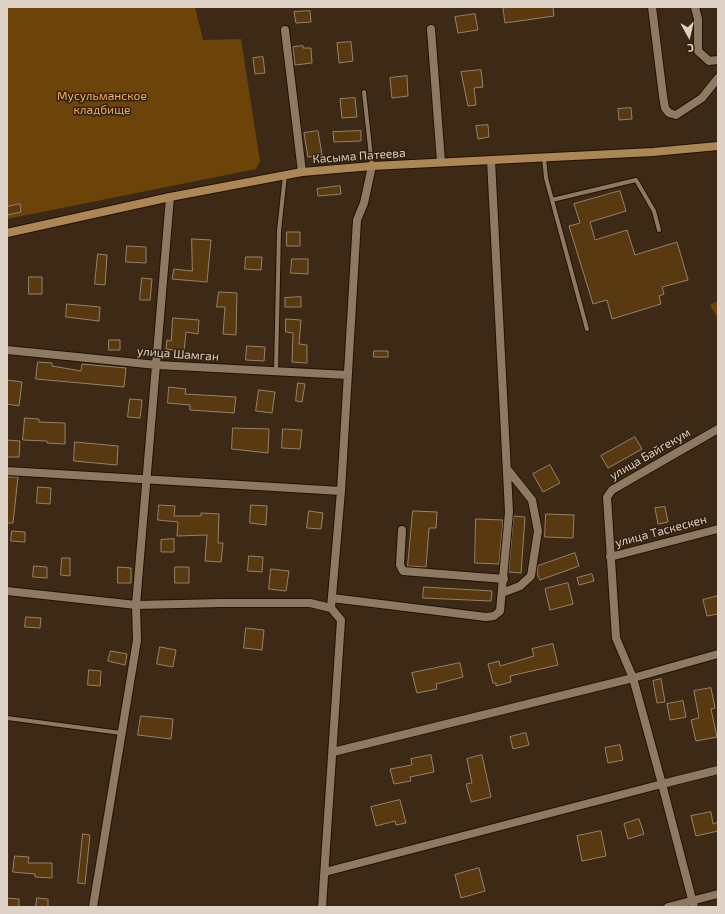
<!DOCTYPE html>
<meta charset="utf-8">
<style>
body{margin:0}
#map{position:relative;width:725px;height:914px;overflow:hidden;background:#3c2a16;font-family:"Exo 2",sans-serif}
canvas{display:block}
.frame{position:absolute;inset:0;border:8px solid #ded2c6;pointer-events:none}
.north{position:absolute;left:669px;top:16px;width:40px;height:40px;-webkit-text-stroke:3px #32210c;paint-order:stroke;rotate:172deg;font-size:11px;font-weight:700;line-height:16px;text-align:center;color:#ded2c6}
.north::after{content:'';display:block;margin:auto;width:14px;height:18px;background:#ded2c6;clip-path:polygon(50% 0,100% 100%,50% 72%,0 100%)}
</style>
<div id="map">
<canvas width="725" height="914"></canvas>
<div class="frame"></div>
<div class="north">С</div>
</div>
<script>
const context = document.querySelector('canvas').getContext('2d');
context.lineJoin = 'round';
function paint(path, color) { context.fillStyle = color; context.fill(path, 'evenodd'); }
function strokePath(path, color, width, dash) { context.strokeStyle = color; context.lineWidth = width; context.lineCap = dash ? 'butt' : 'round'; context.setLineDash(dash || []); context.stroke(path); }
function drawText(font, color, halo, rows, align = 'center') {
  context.font = font + ' "Exo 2",sans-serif'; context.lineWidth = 3; context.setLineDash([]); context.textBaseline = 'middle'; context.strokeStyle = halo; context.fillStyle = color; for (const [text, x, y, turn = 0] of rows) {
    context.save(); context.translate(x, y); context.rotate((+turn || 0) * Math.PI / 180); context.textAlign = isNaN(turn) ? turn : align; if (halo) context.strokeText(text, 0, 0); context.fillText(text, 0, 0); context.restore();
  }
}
const green = new Path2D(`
 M7,7H195L203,40L241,39L260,161L256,169L7,219Z
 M718,301V319L710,305Z`);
const building = new Path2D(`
 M553,7L554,16L505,23L503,8Z
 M310,11L311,22L296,23L294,12Z
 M475,14L478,30L458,33L455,17Z
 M351,42L353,61L339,63L337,43Z
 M303,46V48H311L312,63L295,65L293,47Z
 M263,57L265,73L255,74L253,58Z
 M481,70L483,87L474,88L476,105L468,106L461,72Z
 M407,76L408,96L392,98L390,78Z
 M355,98L357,117L342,118L340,99Z
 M631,108L632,119L619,120L618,109Z
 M488,125L489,137L478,139L476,126Z
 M318,131L322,155L308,157L304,133Z
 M361,131V141L334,142L333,132Z
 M340,186L341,194L318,196L317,189Z
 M620,191L626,211L590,222L595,240L627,230L635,255L677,242L688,280L662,287L664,294L659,296L661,304L612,319L607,300L593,304L569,226L580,223L574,204Z
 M20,204L21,212L7,215V207Z
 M287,232H300V246H287Z
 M192,239L211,240L207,282L172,279L174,269L192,271Z
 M127,246L146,247V263L126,262Z
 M98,254L107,255L105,285L95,284Z
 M246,257H262L261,270L245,269Z
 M292,259H308V274L291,273Z
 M29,277H42V294H29Z
 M142,278L152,279L150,300H140Z
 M219,292L237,293L236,335L223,334L225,307H217Z
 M301,297V307H285V298Z
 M67,304L100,307L99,321L66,317Z
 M173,318L199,320L198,334L186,332L184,351L166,349L167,340L171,341Z
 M286,319L301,320L299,344L307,345V363L292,362L293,333L286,332Z
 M109,340H120V350H109Z
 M247,346L265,347L264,361L246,360Z
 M374,351H388V357H374Z
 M38,362L52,363V366L81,371L82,364L126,368L124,387L36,379Z
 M7,380L22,382L19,406L7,404Z
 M298,383L305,384L302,402L296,401Z
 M169,387L186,389L185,394L236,397L234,413L190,410V405L168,403Z
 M259,390L275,392L272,413L256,411Z
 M130,399L142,400L140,418L128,417Z
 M25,418L39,419V422L65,423V444L47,443V441L23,440Z
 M233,428L269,429L268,453L232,449Z
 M283,429L302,430L300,449L282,448Z
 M635,437L642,449L608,468L601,456Z
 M7,440L20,441L19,457H7Z
 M75,442L118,446L117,465L74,461Z
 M550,465L560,483L543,492L533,474Z
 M7,477H18L13,523H7Z
 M38,487L51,488L50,504L37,503Z
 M159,505L175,506L174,516H201V513L219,514L218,543H223L221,562L205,561L207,535L177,536L178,522L158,520Z
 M251,505L267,506L266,525L250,523Z
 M665,507L668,522L658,524L655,508Z
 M309,511L323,513L321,529L307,528Z
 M413,511L437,512L436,528H429L426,567L408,566Z
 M546,514L574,515L573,538L545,537Z
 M514,516L525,517L521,573L509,572Z
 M476,519L503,520L499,564L475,563Z
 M12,531L25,532V542L11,541Z
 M174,539V552H161V540Z
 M575,553L579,566L540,580L537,573L538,566Z
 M249,556L263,557L262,572L248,571Z
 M62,558H70V576L61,575Z
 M34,566L47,567V578L33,577Z
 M118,567L131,568V583H118Z
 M175,567H189V583H175Z
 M271,569L289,571L286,591L269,589Z
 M592,574L594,581L579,585L577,578Z
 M568,583L573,604L550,610L545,589Z
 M424,587L492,591L491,601L423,598Z
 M718,596V614L707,616L703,600Z
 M26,617L41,618L40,628L25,627Z
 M246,628L264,630L262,650L244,648Z
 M553,644L558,665L510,676L511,682L496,686V683H493L488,664L499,661L500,666L534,656L532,649Z
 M160,647L176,650L173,667L157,664Z
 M111,651L127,654L125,665L108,661Z
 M460,663L463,677L436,684L437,689L417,693L412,673Z
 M89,670L101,671L100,686L88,685Z
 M661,679L665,702L657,703L653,681Z
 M711,688L715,708L711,709L717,737L696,741L691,720L699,718L694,691Z
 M683,701L686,717L670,720L667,704Z
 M141,716L173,719L171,739L138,735Z
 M526,733L529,745L513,749L510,737Z
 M620,745L623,760L608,763L605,748Z
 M431,755L434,772L410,777L411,781L394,784L390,769L412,765L411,759Z
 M482,755L491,797L471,802L466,784L472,783L467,759Z
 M400,800L406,823L396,825L395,821L376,826L371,807Z
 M711,812L713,824L718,822V831L696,836L691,816Z
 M639,819L644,834L628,839L624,824Z
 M601,831L606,856L582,861L577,836Z
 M83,834L90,835L85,884L78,883Z
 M15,856L29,857L28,863H52V878L35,877V874L13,872Z
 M479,868L485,891L461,898L455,875Z
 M7,898L19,899V907H7Z
 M37,898L48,899V907H36Z`);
const lane = new Path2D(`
 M364,92L372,166
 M544,158L546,178L587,329
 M552,200L636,180L654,211L659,230
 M276,371L279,231L285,175
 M7,718L121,733`);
const street = new Path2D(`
 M652,7L663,96L665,108L669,113L676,115L702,98L718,78
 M695,7L698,19V51L709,61L718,60
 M431,29L441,162
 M285,30L302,172
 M7,350L157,365L348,375
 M7,471L341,491
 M402,530L400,565L403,571L504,579
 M610,557L718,529
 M7,591L136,605L221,603H310L331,608
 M502,593L520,586L531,576L538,531L532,500L508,470
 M332,598L486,617L494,616L500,611L509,512L491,160
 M333,752L633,678L718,654
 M325,872L662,784L633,678L616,638L607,497L612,490L718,429
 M93,907L137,640L136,605L170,197
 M322,907L341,620L331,608L341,491L357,220L364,203L372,166
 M668,907L718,894
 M694,907L662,784L718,770`);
const secondary = new Path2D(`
 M7,233L170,197L302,172L372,166L653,152L718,146`);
const parkNames = [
 ["Мусульманское",102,96],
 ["кладбище",102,110]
];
const streetNames = [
 ["Касыма Патеева",359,156,-4],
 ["улица Шамган",178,354,4],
 ["улица Байгекум",650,454,-30],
 ["улица Таскескен",661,531,-15]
];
paint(green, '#6c4309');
paint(building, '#59390f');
strokePath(building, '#97816b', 1);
strokePath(lane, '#231201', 6);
strokePath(street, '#231201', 10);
strokePath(secondary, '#231201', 10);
strokePath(lane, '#8e7962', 4);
strokePath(street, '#8e7962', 8);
strokePath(secondary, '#ad8656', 8);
drawText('12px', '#f1b065', '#32210c', parkNames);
drawText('12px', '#ded2c6', '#32210c', streetNames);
</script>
